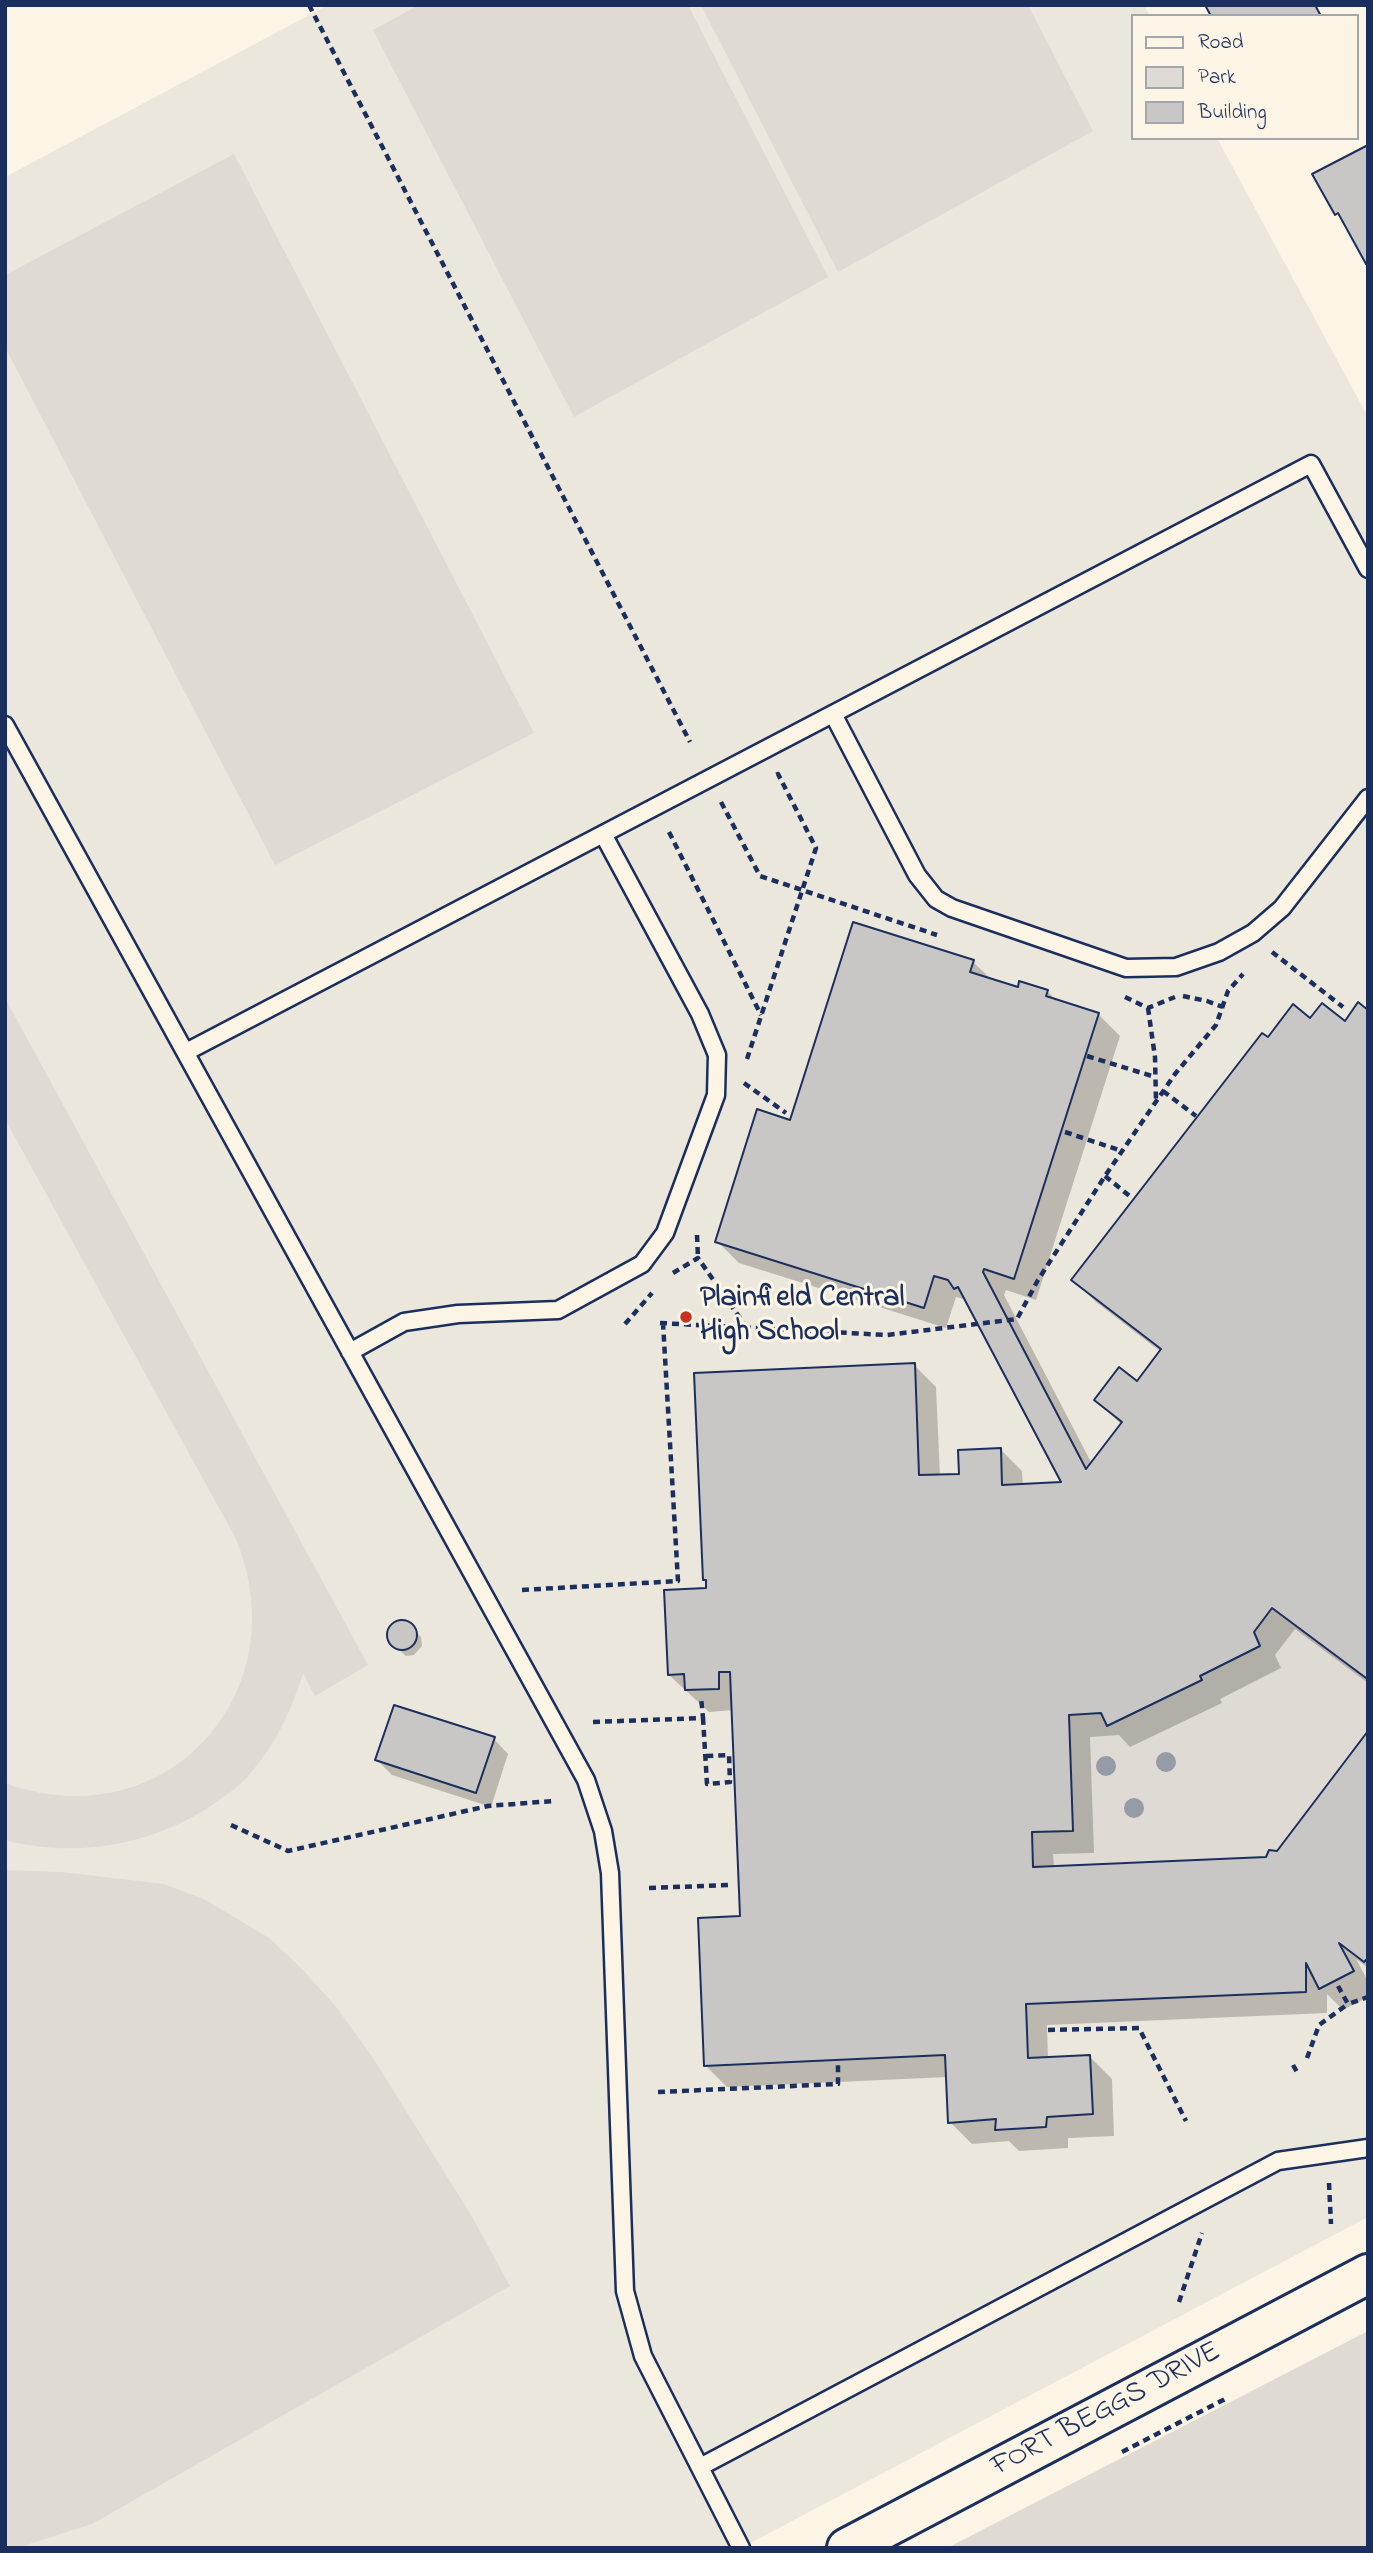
<!DOCTYPE html>
<style>
body{margin:0}
#map{position:relative;width:1373px;height:2553px;overflow:hidden;background:#fcf5e5;font-family:"Indie Flower",sans-serif}
canvas{display:block}
.frame{position:absolute;inset:0;border:7px solid #1b2f5e;pointer-events:none}
.legend{position:absolute;left:1131px;top:14px;width:228px;height:126px;box-sizing:border-box;background:#fcf5e5;border:2px solid #a2a6af;margin:0;padding:9px 12px;list-style:none;font-size:21px;color:#1b2f5e}
.legend li{display:flex;align-items:center;gap:14px;height:35px}
.legend b{width:35px;border:2px solid #a2a6af}
</style>
<div id="map">
<canvas width="1373" height="2553"></canvas>
<div class="frame"></div>
<ul class="legend">
<li><b style="height:9px;background:#fcf5e5"></b>Road</li>
<li><b style="height:19px;background:#dfdbd4"></b>Park</li>
<li><b style="height:19px;background:#c8c7c6"></b>Building</li>
</ul>
</div>
<script>
const context = document.querySelector('canvas').getContext('2d');
context.lineJoin = 'round';
function paint(path, color) { context.fillStyle = color; context.fill(path, 'evenodd'); }
function strokePath(path, color, width, dash) { context.strokeStyle = color; context.lineWidth = width; context.lineCap = dash ? 'butt' : 'round'; context.setLineDash(dash || []); context.stroke(path); }
function drawText(font, color, halo, rows, align = 'center') {
  context.font = font + ' "Indie Flower",sans-serif'; context.lineWidth = 6; context.setLineDash([]); context.textBaseline = 'middle'; context.strokeStyle = halo; context.fillStyle = color; for (const [text, x, y, turn = 0] of rows) {
    context.save(); context.translate(x, y); context.rotate((+turn || 0) * Math.PI / 180); context.textAlign = isNaN(turn) ? turn : align; if (halo) context.strokeText(text, 0, 0); context.fillText(text, 0, 0); context.restore();
  }
}
const built = new Path2D(`
 M328,5H1144L1150,16H1133V138H1217L1368,417V2217L741,2548H5V177Z`);
const green = new Path2D(`
 M419,5H688L828,277L574,417L373,30Z
 M701,5H1028L1093,131L838,272Z
 M234,154L534,733L275,865L5,347V275Z
 M5,998L368,1665L315,1696L303,1673C291,1712 275,1746 248,1776C239,1787 226,1795 215,1803C155,1845 76,1859 5,1840V1783C166,1842 301,1691 235,1537L5,1119Z
 M1272,1608L1365,1678L1368,1676V1731L1277,1851H1269L1266,1857L1033,1867L1032,1832L1073,1831L1069,1715L1101,1713L1107,1725L1201,1681L1200,1676L1260,1646L1254,1632Z
 M5,1870L62,1872L164,1884L206,1900L269,1938L301,1968L337,2008L373,2058L471,2215L510,2286L92,2524L17,2548H5Z
 M1368,2331V2548H947Z`);
const shadow = new Path2D(`
 M973,962L993,981L1019,989L1047,991L1057,1001L1098,1014L1120,1036L1036,1300L1006,1290L1004,1295L1092,1464L1122,1425L1096,1400L1137,1383L1161,1352L1096,1302L1074,1280L1268,1040L1311,1020L1345,1023L1368,1012V1683L1295,1629L1275,1655L1281,1668L1220,1699L1222,1703L1130,1747L1119,1735L1090,1737L1094,1853L1053,1854L1054,1868L1267,1859L1278,1853L1368,1734V1968L1356,1959L1368,1981V1997L1343,2010L1327,1994V2013L1047,2025L1048,2059L1090,2057L1112,2079L1114,2136L1068,2138V2148L1019,2151L1009,2141L972,2144L950,2122L948,2077L727,2087L705,2065L742,1918L734,1710L709,1712L669,1675L708,1590L707,1582L704,1579L914,1365L936,1387L940,1476L960,1475L1000,1449L1022,1471L1023,1486L1064,1484L967,1300L956,1297L946,1328L739,1263L717,1241L791,1122Z
 M398,1622L407,1623L421,1637L422,1646L414,1655L406,1656L389,1640L391,1627Z
 M494,1739L508,1754L491,1807L392,1775L377,1760Z`);
const building = new Path2D(`
 M1205,5H1315L1321,16H1211Z
 M1368,145V263L1366,264L1338,213L1335,215L1312,174Z
 M853,922L974,960L970,972L1018,987L1019,981L1048,990L1046,996L1099,1013L1014,1279L984,1269L983,1272L1086,1469L1122,1422L1094,1400L1119,1367L1137,1381L1161,1349L1071,1280L1262,1033L1268,1037L1293,1004L1310,1018L1322,1003L1345,1021L1358,1002L1368,1010V1676L1366,1678L1272,1608L1254,1632L1260,1646L1200,1676L1202,1680L1107,1726L1101,1713L1069,1715L1073,1831L1032,1832L1033,1867L1266,1857L1269,1850L1277,1851L1368,1731V1958L1364,1962L1339,1943L1354,1971L1319,1989L1306,1963V1992L1026,2004L1028,2058L1090,2055L1093,2114L1047,2117L1046,2127L995,2130L996,2119L948,2123L945,2055L704,2066L698,1918L740,1916L730,1672H719V1689L685,1690L684,1674L668,1675L664,1590L706,1588V1580H703L694,1373L915,1363L919,1475L959,1474L958,1450L1001,1448L1002,1485L1061,1482L958,1287L954,1289L948,1280L934,1276L924,1308L715,1242L757,1109L790,1120Z
 M387 1635a15 15 0 1 1 30 0a15 15 0 1 1-30 0Z
 M394,1705L495,1737L476,1793L375,1760Z`);
const path = new Path2D(`
 M309,5L690,742
 M721,802L760,876L937,935
 M669,832L761,1015
 M1272,952L1343,1007
 M1183,996L1207,1001L1223,1007
 M1125,997L1148,1008L1175,997
 M1148,1008L1155,1057L1156,1101
 M1087,1056L1155,1077
 M747,1059L816,848L778,774L776,775
 M744,1083L786,1113
 M1163,1091L1196,1116
 M1065,1132L1122,1151
 M1105,1176L1132,1198
 M697,1235L698,1258
 M673,1273L698,1258L747,1328
 M660,1323L887,1335L1017,1319L1038,1280L1105,1176L1175,1074L1216,1025L1228,991L1243,974
 M625,1324L652,1293
 M522,1590L678,1581L663,1323
 M703,1718L707,1784L730,1782L729,1755L706,1756
 M593,1722L703,1718L701,1697
 M231,1825L288,1851L488,1806L553,1801
 M649,1888L731,1885
 M1338,1986L1348,2004L1368,1997
 M1048,2030L1139,2028L1186,2121
 M1307,2058L1319,2025L1348,2004
 M1293,2065L1297,2072
 M658,2092L838,2084V2063
 M1329,2183L1331,2224
 M1179,2302L1202,2233
 M1122,2452L1227,2398`);
const lane = new Path2D(`
 M833,714L917,875L936,899L952,908L1126,968L1176,967L1219,952L1253,933L1282,908L1368,798
 M5,725L586,1780L603,1831L610,1873L625,2291L643,2356L741,2548
 M186,1052L1311,464L1368,569
 M350,1352L404,1322L458,1314L558,1310L642,1264L665,1233L716,1095L717,1055L700,1014L603,834
 M700,2467L1278,2161L1368,2148`);
const secondary = new Path2D(`
 M847,2548L1368,2274`);
const trees = [
 [1166,1762],
 [1106,1766],
 [1134,1808]
];
const markers = [
 [686,1317,7,"#c8321e"]
];
const poiNames = [
 ["Plainfield Central",700,1300],
 ["High School",700,1334]
];
const streetNames = [
 ["FORT BEGGS DRIVE",1107,2411,-28]
];
paint(built, '#ece7dc');
paint(green, '#dfdbd4');
paint(shadow, '#0003');
paint(building, '#c8c7c6');
strokePath(building, '#1b2f5e', 2);
strokePath(lane, '#1b2f5e', 21);
strokePath(secondary, '#1b2f5e', 44);
strokePath(path, '#1b2f5e', 4.5, [7, 5]);
strokePath(lane, '#fcf5e5', 16);
strokePath(secondary, '#fcf5e5', 38);
context.fillStyle = '#969ba8';
for (const [x, y] of trees) { context.beginPath(); context.arc(x, y, 10, 0, 2 * Math.PI); context.fill(); }
for (const [x, y, r, color] of markers) { const dot = new Path2D(); dot.arc(x, y, r, 0, 2 * Math.PI); context.fillStyle = color; context.fill(dot); strokePath(dot, '#fcf5e5', 2.5); }
drawText('bold 30px', '#1b2f5e', '#fcf5e5', poiNames, 'left');
drawText('30px', '#1b2f5e', '#fcf5e5', streetNames);
</script>
